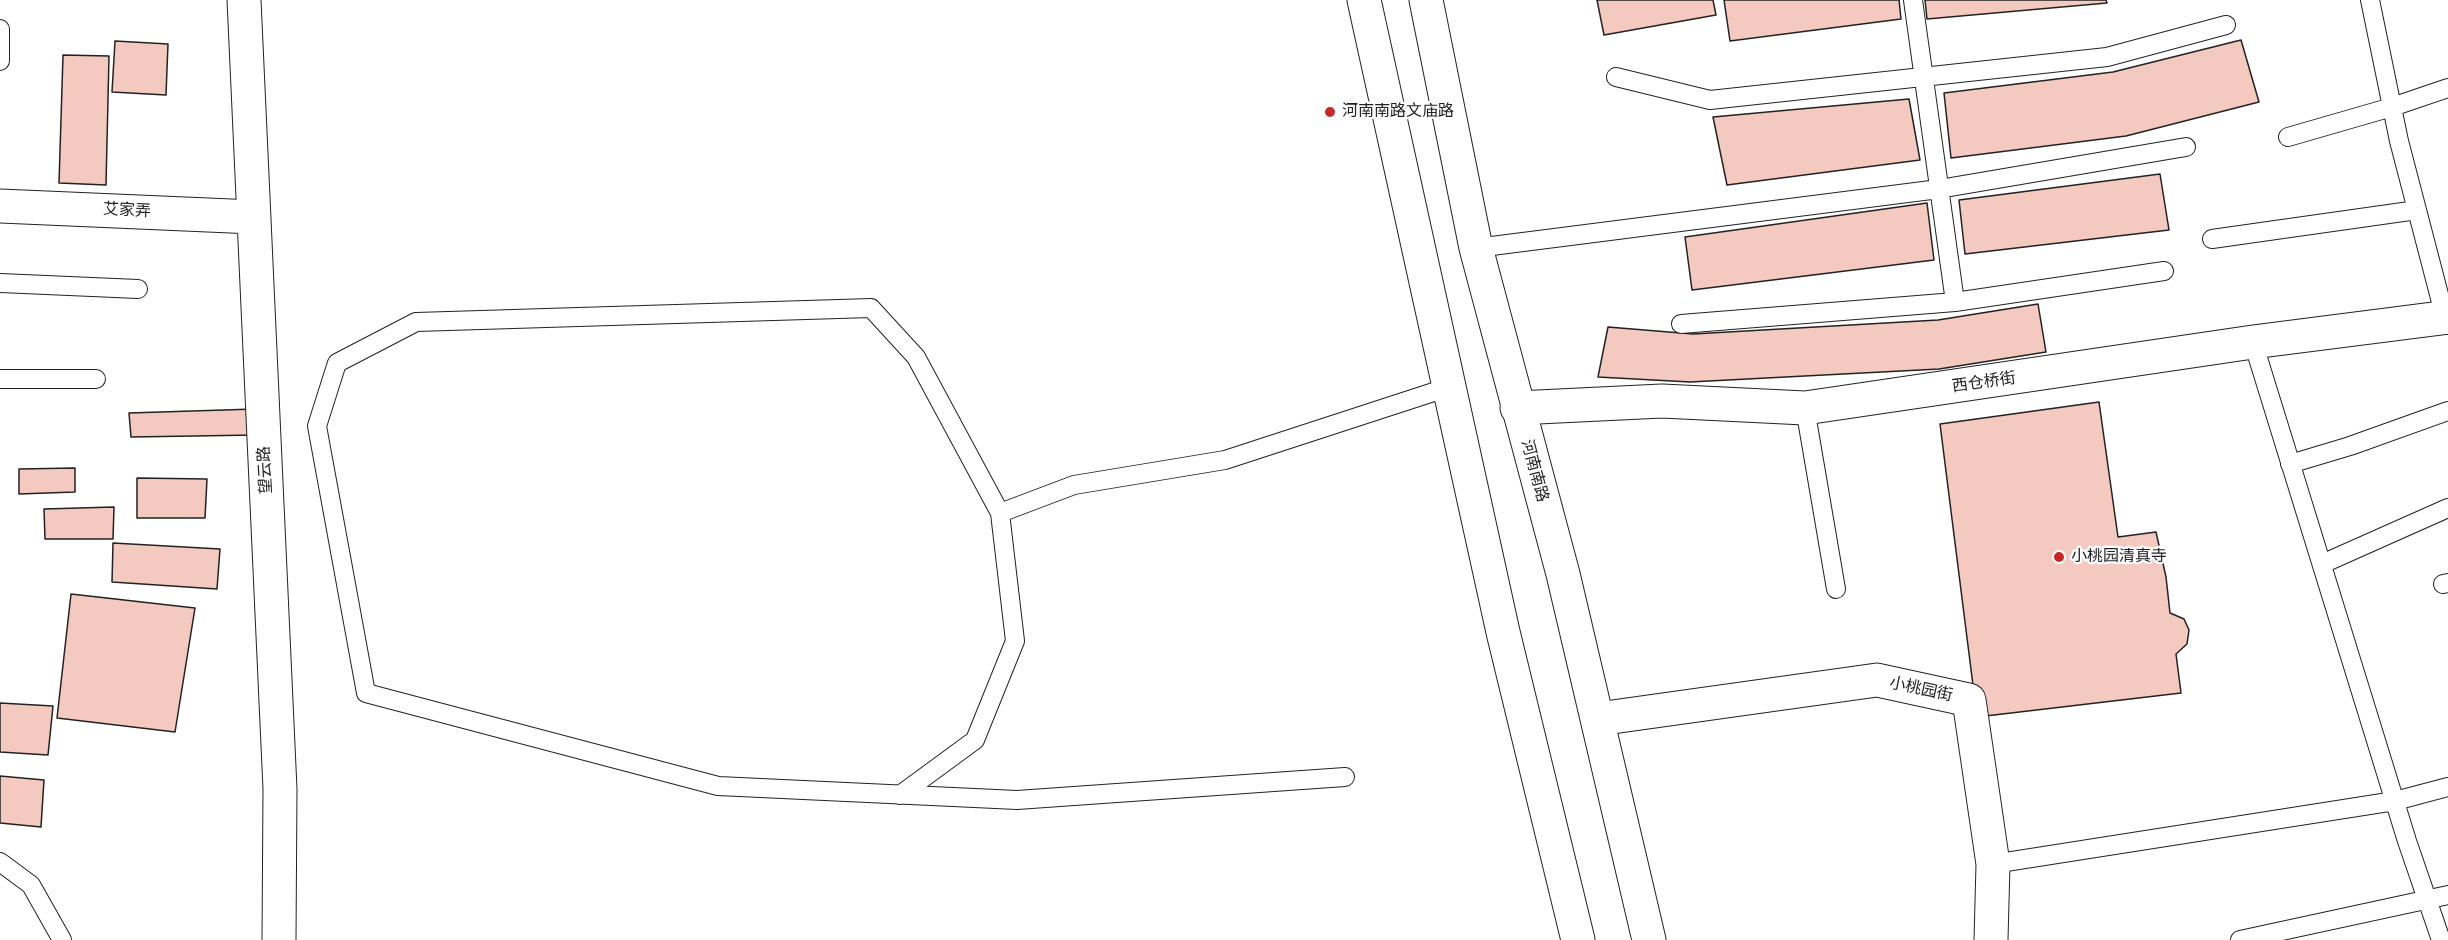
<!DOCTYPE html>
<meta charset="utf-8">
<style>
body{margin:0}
canvas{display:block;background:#fff}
</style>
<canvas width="2448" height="940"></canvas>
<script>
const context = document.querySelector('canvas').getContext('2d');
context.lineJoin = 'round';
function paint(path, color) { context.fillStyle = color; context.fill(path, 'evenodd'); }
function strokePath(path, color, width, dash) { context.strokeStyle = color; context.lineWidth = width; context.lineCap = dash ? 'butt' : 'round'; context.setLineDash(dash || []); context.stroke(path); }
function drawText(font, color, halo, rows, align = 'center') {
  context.font = font + ' Poppins,"Noto Sans SC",sans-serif'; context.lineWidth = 4.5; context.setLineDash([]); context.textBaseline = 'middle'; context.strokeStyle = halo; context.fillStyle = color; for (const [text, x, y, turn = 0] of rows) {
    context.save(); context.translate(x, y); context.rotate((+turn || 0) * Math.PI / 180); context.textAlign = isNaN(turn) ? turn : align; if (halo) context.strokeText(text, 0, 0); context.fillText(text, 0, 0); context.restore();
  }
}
const building = new Path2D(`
 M1597,0H1713L1716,15L1604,35Z
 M1724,0H1899L1901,19L1730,41Z
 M1925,0H2106L2107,3L1927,19Z
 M2241,40L2259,102L2126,136L1951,158L1944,93L2113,72Z
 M115,41L168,44L166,95L112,92Z
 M63,55L109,56L106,185L59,183Z
 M1909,99L1920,160L1727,185L1713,117Z
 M2160,174L2169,230L1965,254L1959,200Z
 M1927,203L1934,260L1692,290L1685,237Z
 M2038,304L2046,352L1939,369L1690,382L1598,377L1608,327L1693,334L1938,320Z
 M2099,402L2118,537L2156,532L2166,577L2170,613L2184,619L2189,630L2187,644L2176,654L2181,693L1977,717L1940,424Z
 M255,409L256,435L131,437L129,413Z
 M75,468V492L19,494V469Z
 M137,478L207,479L205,518H137Z
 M114,507L113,539H45L44,509Z
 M113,543L220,549L217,589L112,582Z
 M71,594L195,608L175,732L57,718Z
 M0,703L53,706L48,755L0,752Z
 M0,776L44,780L41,827L0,823Z`);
const lane = new Path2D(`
 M1913,0L1955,302
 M2370,0L2399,141L2447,325
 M0,29V61
 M1616,77L1710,100L2107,57L2226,25
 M2288,137L2392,107L2448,88
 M2212,239L2417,210
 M1476,248L1939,189L2186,147
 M0,283L138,289
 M1681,324L1955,302L2164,271
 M2253,342L2407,841L2441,940
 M0,379H96
 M1805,408L1836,589
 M2290,464L2350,446L2448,411
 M1000,513L1074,485L1225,460L1449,387
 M2322,564L2448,508
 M2443,584L2448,583
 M900,795L975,740L1015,641L1000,513L916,357L871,308L416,322L337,363L317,426L366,693L718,786L1017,800L1345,777
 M0,862L31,885L62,940
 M1993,864L2395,801L2448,787
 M2240,940L2448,895`);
const street = new Path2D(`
 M244,0L280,789L279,940
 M0,206L254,217
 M1517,408L1662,401L1805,408L2253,342L2448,317
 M1598,719L1877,680L1969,700L1993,864L1991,940`);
const secondary = new Path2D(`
 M1364,0L1503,632L1578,940
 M1426,0L1476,248L1563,574L1649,940`);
const markers = [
 [1330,112,6,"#c62828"],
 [2059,557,6,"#c62828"]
];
const poiNames = [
 ["河南南路文庙路",1342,112],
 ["小桃园清真寺",2071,557]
];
const streetNames = [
 ["艾家弄",127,211,3],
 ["西仓桥街",1984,383,-8],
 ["望云路",266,470,-93],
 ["河南南路",1534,471,75],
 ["小桃园街",1921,690,12]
];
paint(building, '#f3c9c0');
strokePath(building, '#222', 1.5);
strokePath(lane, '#222', 20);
strokePath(street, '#222', 35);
strokePath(secondary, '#222', 35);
strokePath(lane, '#fff', 18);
strokePath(street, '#fff', 33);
strokePath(secondary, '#fff', 33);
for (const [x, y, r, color] of markers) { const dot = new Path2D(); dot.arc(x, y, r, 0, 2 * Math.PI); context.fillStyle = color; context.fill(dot); strokePath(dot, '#fff', 2); }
drawText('16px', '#222', '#fff', poiNames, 'left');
drawText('16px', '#222', '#fff', streetNames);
</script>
